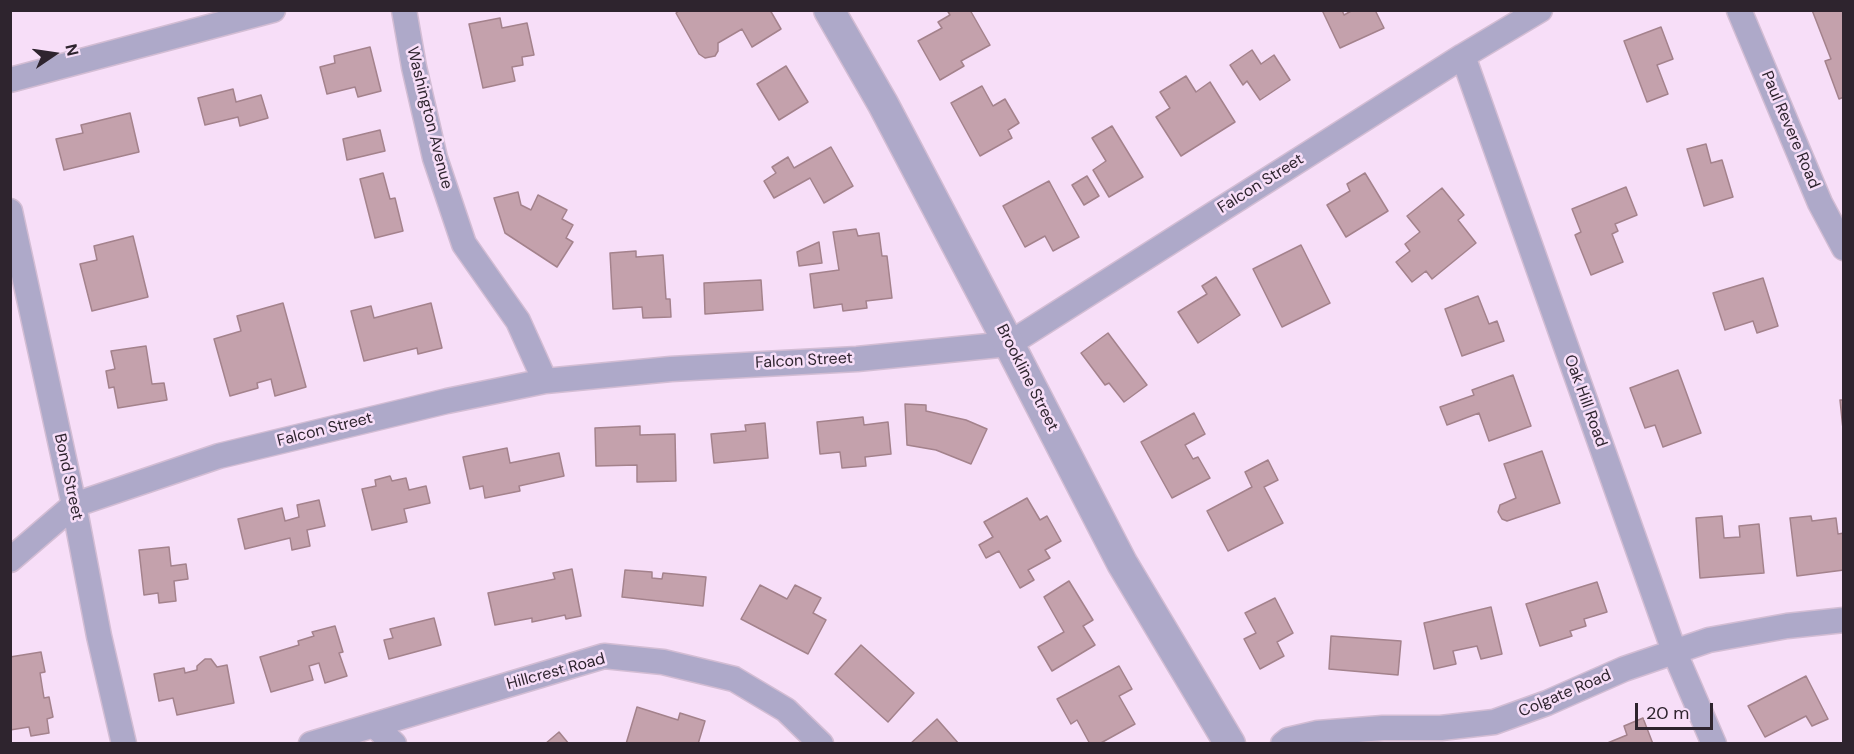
<!DOCTYPE html>
<style>
body{margin:0}
#map{position:relative;width:1854px;height:754px;overflow:hidden;background:#f7def8;font-family:"DM Sans",sans-serif}
canvas{display:block}
.frame{position:absolute;inset:0;border:12px solid #2e242e;pointer-events:none}
.north{position:absolute;left:24px;top:24px;width:60px;height:60px;-webkit-text-stroke:4px #f7def8;paint-order:stroke;rotate:77deg;font-size:16px;font-weight:700;line-height:24px;text-align:center;color:#2e242e}
.north::after{content:'';display:block;margin:auto;width:21px;height:27px;background:#2e242e;clip-path:polygon(50% 0,100% 100%,50% 72%,0 100%)}
.scale{position:absolute;left:1635px;top:703px;width:78px;height:27px;box-sizing:border-box;border:3px solid #2e242e;border-top:0;padding-left:8px;font-size:18px;line-height:21px;white-space:nowrap;color:#2e242e;-webkit-text-stroke:4px #f7def8;paint-order:stroke}
</style>
<div id="map">
<canvas width="1854" height="754"></canvas>
<div class="frame"></div>
<div class="north">N</div>
<div class="scale">20 m</div>
</div>
<script>
const context = document.querySelector('canvas').getContext('2d');
context.lineJoin = 'round';
function paint(path, color) { context.fillStyle = color; context.fill(path, 'evenodd'); }
function strokePath(path, color, width, dash) { context.strokeStyle = color; context.lineWidth = width; context.lineCap = dash ? 'butt' : 'round'; context.setLineDash(dash || []); context.stroke(path); }
function drawText(font, color, halo, rows, align = 'center') {
  context.font = font + ' "DM Sans",sans-serif'; context.lineWidth = 5; context.setLineDash([]); context.textBaseline = 'middle'; context.strokeStyle = halo; context.fillStyle = color; for (const [text, x, y, turn = 0] of rows) {
    context.save(); context.translate(x, y); context.rotate((+turn || 0) * Math.PI / 180); context.textAlign = isNaN(turn) ? turn : align; if (halo) context.strokeText(text, 0, 0); context.fillText(text, 0, 0); context.restore();
  }
}
const building = new Path2D(`
 M680,10H770L781,29L752,47L742,29L718,43V51L715,56L705,58L699,54L676,13Z
 M947,10H970L990,45L961,61L964,66L940,80L918,41L942,28L938,22L950,15Z
 M1322,10H1342L1344,15L1353,10H1375L1384,28L1340,48Z
 M1812,10H1844V97L1839,99L1825,61L1831,59Z
 M500,18L502,28L527,23L534,55L522,57L523,65L512,67L515,81L483,88L469,24Z
 M1661,27L1673,59L1657,65L1668,94L1647,102L1624,41Z
 M370,47L381,91L358,97L355,87L327,94L320,67L335,63L334,56Z
 M1252,50L1261,64L1274,55L1290,80L1260,100L1247,81L1243,85L1230,65Z
 M786,66L808,102L779,120L757,84Z
 M1186,76L1196,92L1210,82L1235,122L1181,156L1156,117L1170,108L1160,92Z
 M982,86L993,106L1005,99L1019,123L1008,130L1012,138L980,156L951,103Z
 M233,89L236,102L261,95L268,118L240,126L238,117L205,125L198,98Z
 M130,113L139,152L64,170L56,139L83,133L81,125Z
 M1112,126L1143,177L1109,197L1093,170L1106,161L1092,138Z
 M380,130L385,151L347,160L343,139Z
 M1706,144L1711,163L1722,160L1733,197L1704,206L1687,149Z
 M831,147L853,186L824,203L810,178L774,198L764,181L776,173L772,167L788,157L794,168Z
 M383,173L390,199L395,198L403,231L375,238L360,179Z
 M1365,173L1388,211L1346,237L1327,205L1350,191L1347,184Z
 M1087,176L1099,196L1084,205L1072,185Z
 M1049,181L1079,237L1053,251L1045,236L1025,247L1003,206Z
 M1626,187L1637,215L1615,224L1618,231L1612,234L1623,262L1591,275L1575,235L1581,232L1572,209Z
 M1442,188L1464,215L1458,220L1476,243L1432,279L1426,271L1412,282L1396,262L1410,251L1405,244L1420,232L1407,216Z
 M518,192L521,205L531,210L538,195L567,210L562,219L573,225L566,238L573,242L557,267L505,233L494,198Z
 M856,229L858,236L879,233L882,256H887L892,298L866,301L867,308L843,311L842,304L814,308L810,274L839,270L833,232Z
 M133,236L148,297L92,311L80,264L97,260L94,246Z
 M819,242L822,263L799,266L797,252Z
 M1301,245L1330,303L1282,327L1253,269Z
 M636,251V257L663,255L666,299H670L671,317L643,318L642,307L613,309L610,253Z
 M1216,277L1240,315L1198,343L1178,312L1207,294L1202,286Z
 M1763,278L1778,326L1757,333L1753,321L1725,330L1713,293Z
 M761,280L763,310L705,314L704,283Z
 M1478,296L1489,324L1497,321L1504,341L1462,356L1445,309Z
 M283,303L306,387L275,396L271,379L257,383L258,388L230,396L214,339L241,331L237,316Z
 M431,303L442,348L418,354L417,348L364,361L351,311L371,306L374,318Z
 M1108,333L1147,385L1124,402L1109,383L1105,385L1081,353Z
 M146,346L152,384L164,383L167,400L118,408L114,387L109,388L106,371L115,369L111,351Z
 M1678,370L1701,433L1663,447L1655,425L1645,428L1630,388Z
 M1513,375L1531,426L1489,441L1479,413L1447,425L1440,407L1474,395L1472,390Z
 M1840,400H1844V439Z
 M905,404L926,405V411L966,420L987,429L971,464L936,450L907,445Z
 M1194,413L1205,434L1185,445L1193,459L1198,457L1210,478L1172,498L1141,442Z
 M863,417L864,425L888,422L891,454L865,457L866,466L842,468L840,452L820,454L817,422Z
 M765,423L768,458L714,463L711,434L746,431L745,425Z
 M640,426V435L675,434L676,481L637,482V465L596,466L595,428Z
 M507,448L510,463L559,453L564,476L519,486L520,491L485,498L483,486L470,489L463,457Z
 M1542,451L1560,503L1507,521L1502,519L1498,512L1500,505L1516,498L1504,464Z
 M1268,460L1278,480L1264,487L1283,523L1228,551L1207,511L1252,487L1245,472Z
 M390,476L392,481L406,478L409,490L426,486L430,503L404,509L407,522L372,530L362,489L376,486L375,480Z
 M1027,498L1040,520L1047,516L1061,541L1045,550L1050,558L1028,570L1034,580L1020,588L999,551L986,558L979,545L993,537L984,522Z
 M319,500L325,526L307,530L310,546L292,550L290,538L245,549L238,519L282,508L285,521L299,517L297,505Z
 M1722,516L1724,538L1740,537L1739,526L1759,524L1764,573L1700,578L1696,518Z
 M1811,516L1812,521L1836,518L1838,534L1844,533V570L1797,576L1790,518Z
 M169,547L171,566L186,564L188,579L174,581L176,601L159,603L158,593L144,595L139,550Z
 M572,569L581,616L566,619L565,615L532,622V618L495,625L488,593L555,579L553,573Z
 M625,570L652,572V578L662,579L663,573L706,577L703,606L622,597Z
 M1069,581L1093,620L1083,626L1095,645L1052,671L1038,647L1064,632L1044,597Z
 M1597,582L1607,612L1584,619L1586,626L1570,631L1572,636L1540,646L1526,604Z
 M760,585L787,599L795,585L821,598L813,613L826,620L808,654L741,619Z
 M1275,598L1293,633L1277,642L1284,656L1260,669L1244,639L1256,633L1245,613Z
 M1491,607L1502,654L1481,659L1477,646L1453,651L1456,664L1434,669L1424,623Z
 M434,618L441,645L389,659L384,640L393,638L390,629Z
 M335,626L343,652L339,653L347,676L325,683L319,663L309,666L313,680L271,692L260,657L299,645L298,641L314,636L312,632Z
 M1331,636L1401,641L1398,675L1329,669Z
 M861,645L914,693L888,722L835,674Z
 M41,652L45,672L40,673L44,698L49,697L53,717L47,719L49,733L31,736L29,727L10,730V657Z
 M205,659H211L217,667L227,665L234,703L177,715L173,698L159,701L154,674L184,668L185,673L197,670V666Z
 M1119,666L1132,689L1119,696L1135,724L1099,744H1090L1077,720L1071,724L1057,699Z
 M1806,676L1828,719L1812,726L1806,716L1765,737L1748,706Z
 M637,707L678,720L680,713L705,721L698,744H626Z
 M1643,718L1653,744H1605L1627,735L1624,726Z
 M937,719L959,744H910Z
 M559,732L569,744H545Z`);
const minor = new Path2D(`
 M404,10L414,67L435,158L464,244L518,321L545,381
 M1739,10L1820,203L1844,248
 M1463,56L1674,651L1714,744
 M10,80L273,10
 M10,211L74,505L99,636L124,744
 M10,560L74,505L219,456L447,401L545,381L671,369L857,359L1009,344L1463,56L1540,10
 M374,725L394,744
 M311,744L604,656L663,662L734,679L786,710L821,744
 M1283,744L1288,740L1318,733L1383,728H1441L1494,722L1547,703L1624,669L1709,640L1787,626L1844,620`);
const tertiary = new Path2D(`
 M829,10L883,104L1009,344L1122,563L1230,744`);
const streetNames = [
 ["Washington Avenue",429,118,76],
 ["Paul Revere Road",1790,130,67],
 ["Falcon Street",1261,184,-32],
 ["Falcon Street",804,361,-3],
 ["Brookline Street",1027,378,63],
 ["Oak Hill Road",1585,401,70],
 ["Falcon Street",325,430,-14],
 ["Bond Street",68,477,78],
 ["Hillcrest Road",556,672,-15],
 ["Colgate Road",1565,694,-23]
];
paint(building, '#c4a1ac');
strokePath(building, '#a4828c', 1.5);
strokePath(minor, '#d3bdd4', 27);
strokePath(tertiary, '#d3bdd4', 33);
strokePath(minor, '#aea9c9', 24);
strokePath(tertiary, '#aea9c9', 30);
drawText('16px', '#2e242e', '#f7def8', streetNames);
</script>
